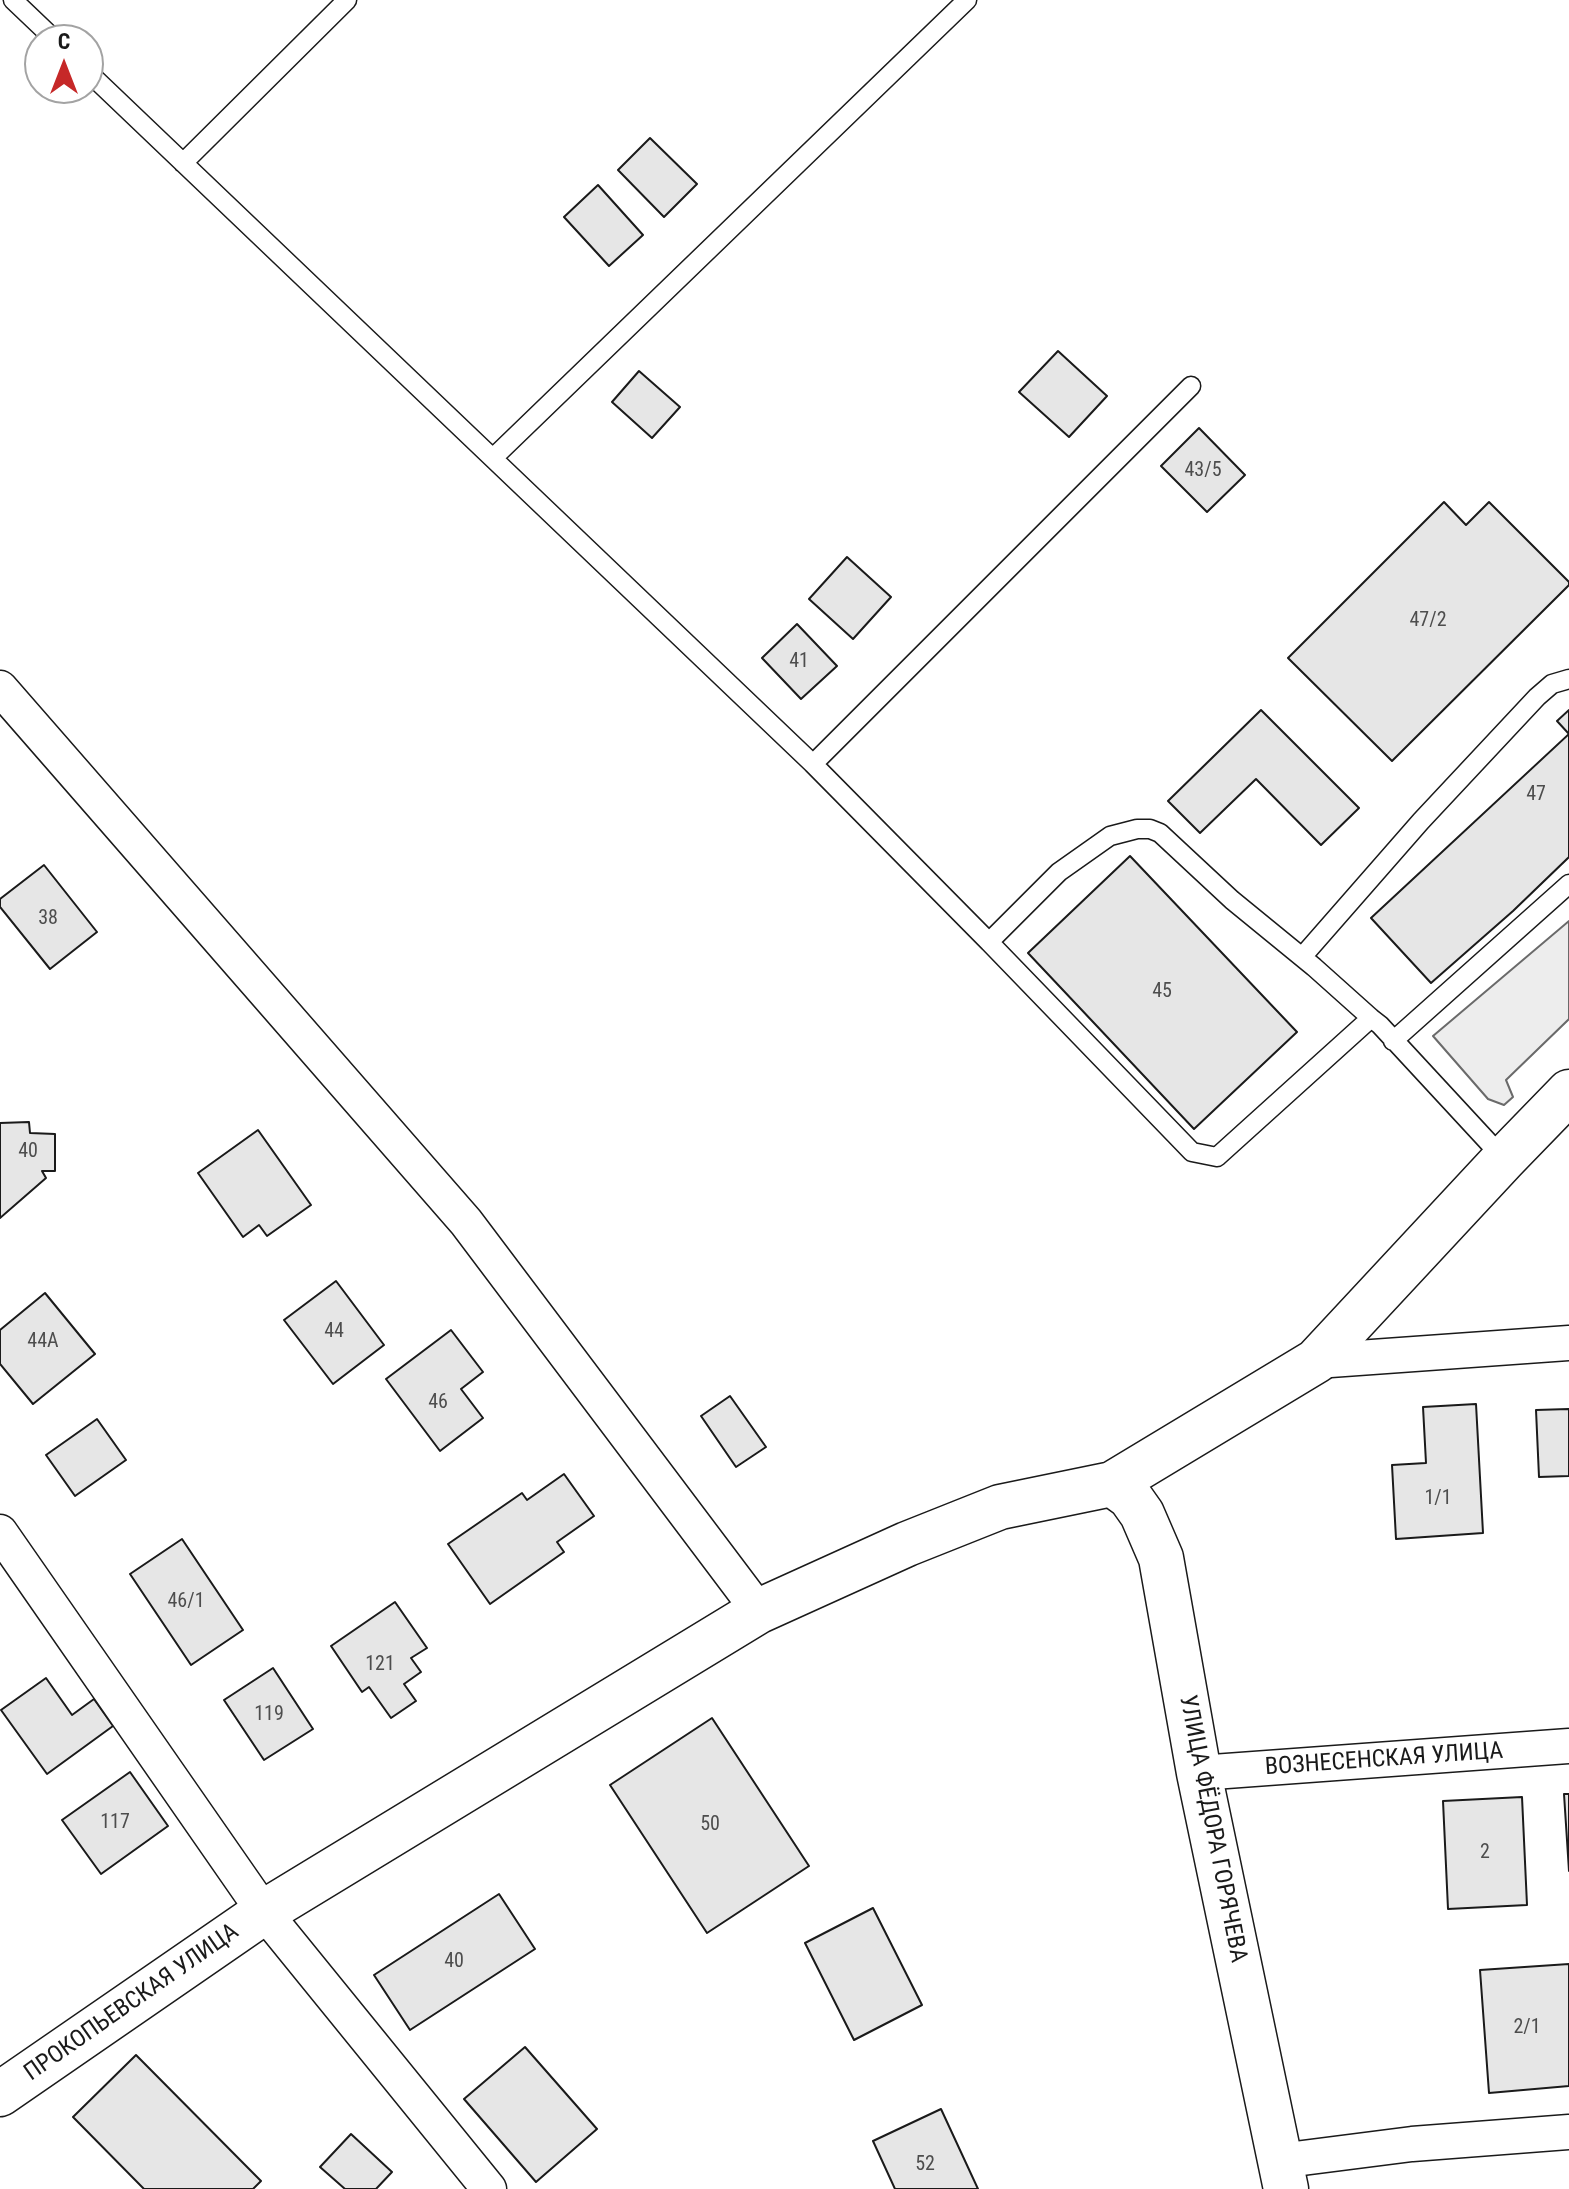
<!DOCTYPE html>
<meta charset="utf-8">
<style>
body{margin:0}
#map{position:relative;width:1569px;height:2189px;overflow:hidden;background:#fff;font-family:"Roboto Condensed",sans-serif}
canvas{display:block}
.north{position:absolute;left:24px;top:24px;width:80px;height:80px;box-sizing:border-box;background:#fff;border:2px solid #a3a3a3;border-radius:50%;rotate:0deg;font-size:22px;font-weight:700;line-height:32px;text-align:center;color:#1a1a1a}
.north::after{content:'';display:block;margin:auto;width:28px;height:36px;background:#c62828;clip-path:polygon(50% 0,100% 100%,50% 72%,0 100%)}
</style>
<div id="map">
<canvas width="1569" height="2189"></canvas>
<div class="north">С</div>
</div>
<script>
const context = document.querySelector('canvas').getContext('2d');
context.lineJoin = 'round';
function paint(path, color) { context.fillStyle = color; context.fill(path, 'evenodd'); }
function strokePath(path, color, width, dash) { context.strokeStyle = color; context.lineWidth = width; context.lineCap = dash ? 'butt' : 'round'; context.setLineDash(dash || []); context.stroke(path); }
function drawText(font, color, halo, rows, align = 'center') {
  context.font = font + ' "Roboto Condensed",sans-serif'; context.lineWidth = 6; context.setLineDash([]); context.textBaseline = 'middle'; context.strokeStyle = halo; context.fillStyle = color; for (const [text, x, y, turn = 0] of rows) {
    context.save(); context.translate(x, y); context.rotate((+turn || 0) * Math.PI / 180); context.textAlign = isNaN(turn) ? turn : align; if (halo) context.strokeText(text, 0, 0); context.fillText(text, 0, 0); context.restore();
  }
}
const built = new Path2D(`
 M1569,921V1019L1506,1080L1513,1097L1504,1105L1488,1099L1433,1036Z`);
const building = new Path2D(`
 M650,138L697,184L664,217L618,170Z
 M598,185L643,235L609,266L564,217Z
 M1058,351L1107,396L1069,437L1019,392Z
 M639,371L680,407L652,438L612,402Z
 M1199,428L1245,475L1207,512L1161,466Z
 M1444,502L1466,525L1489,502L1569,582V585L1392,761L1288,658Z
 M847,557L891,597L853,639L809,599Z
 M797,624L837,666L801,699L762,658Z
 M1261,710L1359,808L1321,845L1256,779L1200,833L1168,801Z
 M1569,710V857L1513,911L1431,983L1371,918L1569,734L1557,721Z
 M1130,856L1297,1032L1194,1129L1028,953Z
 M44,865L97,932L50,969L0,907V899Z
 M29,1122L30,1133L55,1134V1171H42L46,1178L0,1218V1123Z
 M258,1130L311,1205L267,1236L259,1225L243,1237L198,1173Z
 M336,1281L384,1345L333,1384L284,1320Z
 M45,1293L95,1354L33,1404L0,1364V1330Z
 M451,1330L483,1372L461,1389L483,1418L440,1451L386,1379Z
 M730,1396L766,1447L736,1467L701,1416Z
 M1476,1404L1483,1533L1396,1539L1392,1465L1426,1463L1423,1407Z
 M1569,1409V1476L1539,1477L1536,1410Z
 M97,1419L126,1460L75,1496L46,1455Z
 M564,1474L594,1516L557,1542L564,1552L490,1604L448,1544L522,1493L527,1500Z
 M182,1539L243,1630L191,1665L130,1574Z
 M395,1602L427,1648L411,1658L421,1672L404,1684L416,1701L391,1718L369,1687L362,1692L331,1646Z
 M273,1668L313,1729L264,1760L224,1700Z
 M46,1678L72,1715L94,1699L113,1726L47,1774L1,1710Z
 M712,1718L809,1866L707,1933L610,1785Z
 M130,1772L168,1826L101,1874L62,1820Z
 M1564,1794H1569V1871Z
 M1522,1797L1527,1905L1448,1909L1443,1801Z
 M499,1894L535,1949L410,2030L374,1975Z
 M873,1908L922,2005L854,2040L805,1943Z
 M1569,1964V2086L1489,2093L1480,1970Z
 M525,2047L597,2129L536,2182L464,2099Z
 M136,2055L261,2181L253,2189H144L73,2117Z
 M941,2109L978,2189H895L873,2141Z
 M351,2134L392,2172L376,2189H345L320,2167Z`);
const lane = new Path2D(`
 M13,0L55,40
 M88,72L813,764L1191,386
 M183,163L347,0
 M493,458L967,0
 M813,764L989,942
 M1302,957L1421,821L1537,697L1552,684L1569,679
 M1371,1018L1217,1157L1192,1152L989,942L1059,872L1110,836L1137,829H1150L1160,833L1232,900L1314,967L1371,1018L1380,1025L1504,1159
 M1393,1041L1569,884`);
const street = new Path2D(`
 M0,688L466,1222L759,1611
 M1316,1361L1569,1343
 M0,1532L264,1912L489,2189
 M1199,1773L1569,1746
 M1279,2161L1412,2144L1569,2132`);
const secondary = new Path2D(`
 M1112,1484L1130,1497L1142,1514L1161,1558L1199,1773L1286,2189
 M0,2094L264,1912L759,1611L907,1544L1000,1507L1112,1484L1316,1361L1504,1159L1569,1092`);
const numberNames = [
 ["43/5",1203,471],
 ["47/2",1428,621],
 ["41",799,662],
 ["47",1536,795],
 ["38",48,919],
 ["45",1162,992],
 ["40",28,1152],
 ["44",334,1332],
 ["44А",43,1342],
 ["46",438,1403],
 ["1/1",1438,1499],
 ["46/1",186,1602],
 ["121",380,1665],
 ["119",269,1715],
 ["117",115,1823],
 ["50",710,1825],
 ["2",1485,1853],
 ["40",454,1962],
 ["2/1",1527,2028],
 ["52",925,2165]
];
const streetNames = [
 ["ВОЗНЕСЕНСКАЯ УЛИЦА",1384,1760,-4],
 ["УЛИЦА ФЁДОРА ГОРЯЧЕВА",1212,1829,79],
 ["ПРОКОПЬЕВСКАЯ УЛИЦА",132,2003,-35]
];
paint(built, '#ededed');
strokePath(built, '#6a6a6a', 2);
paint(building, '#e6e6e6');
strokePath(building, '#1a1a1a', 2);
strokePath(lane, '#1a1a1a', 21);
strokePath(street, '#1a1a1a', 37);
strokePath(secondary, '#1a1a1a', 47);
strokePath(lane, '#fff', 18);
strokePath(street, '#fff', 34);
strokePath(secondary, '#fff', 44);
drawText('20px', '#4d4d4d', null, numberNames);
drawText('24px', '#1a1a1a', '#fff', streetNames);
</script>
